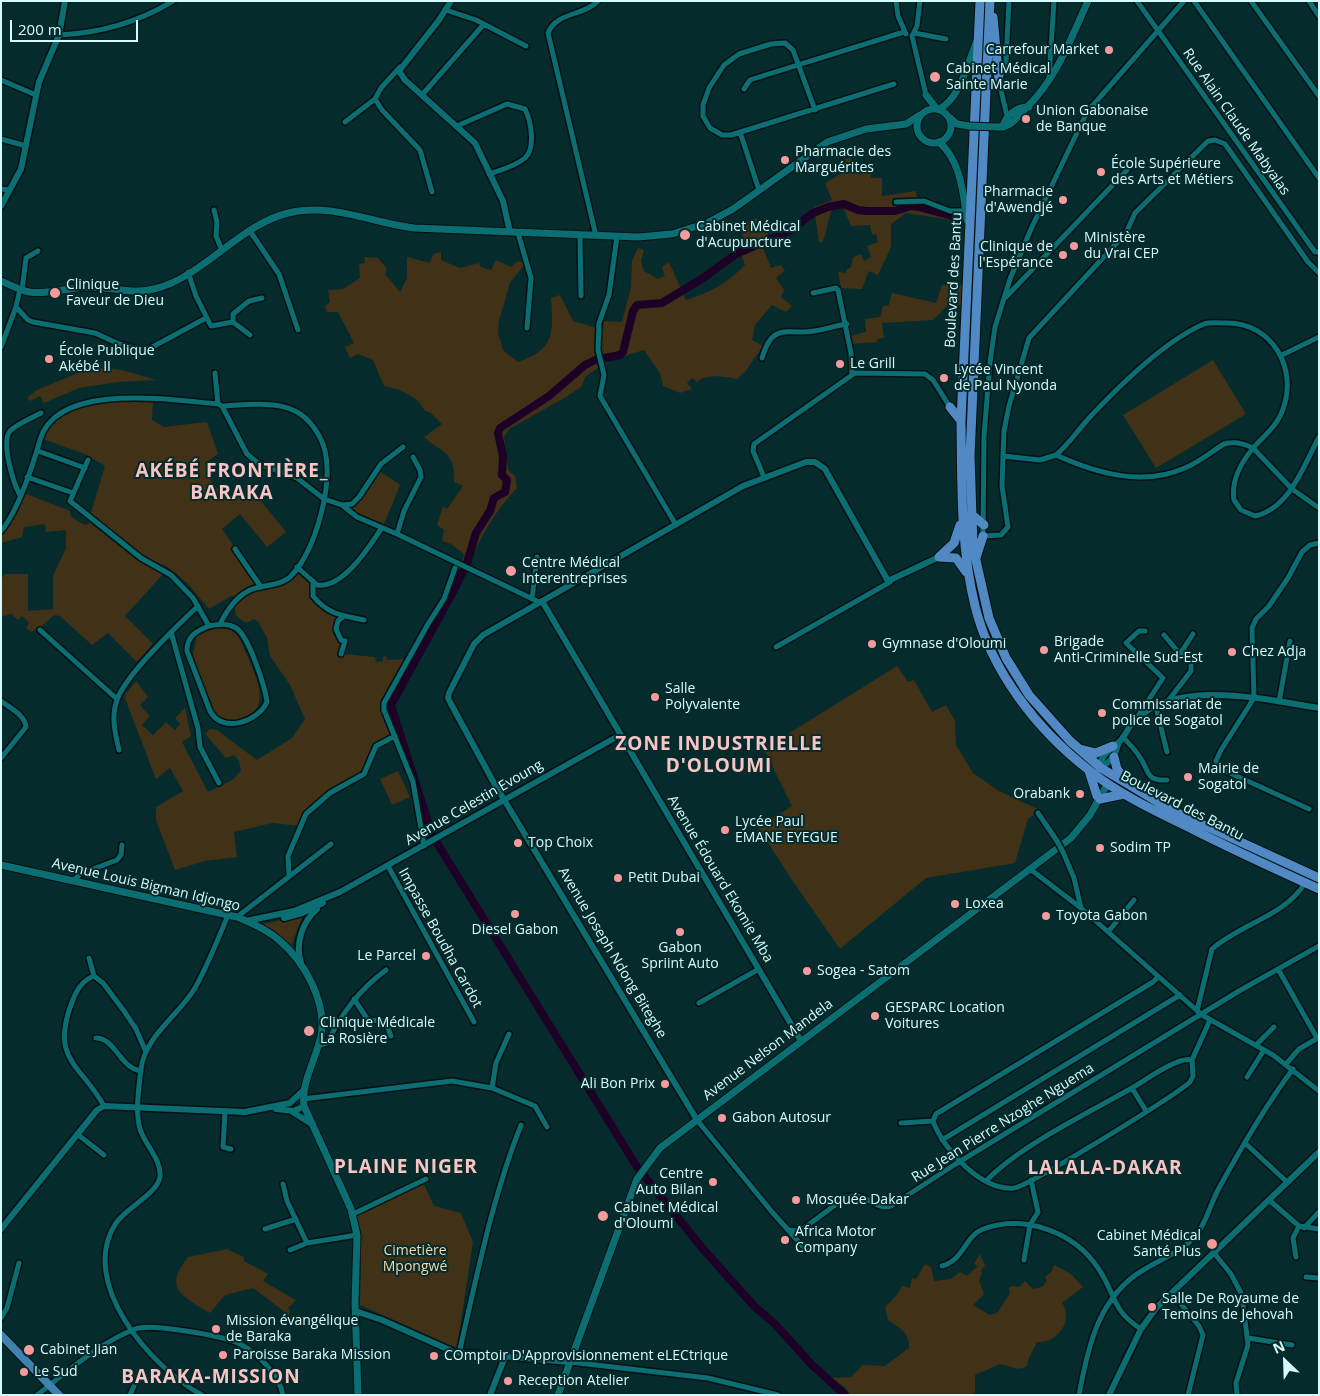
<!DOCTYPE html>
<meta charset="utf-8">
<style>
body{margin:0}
#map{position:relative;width:1320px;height:1396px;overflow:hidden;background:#062b2d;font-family:"Open Sans",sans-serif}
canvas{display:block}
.frame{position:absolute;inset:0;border:2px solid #d4fcfd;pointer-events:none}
.north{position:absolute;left:1260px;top:1336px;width:50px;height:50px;-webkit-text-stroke:4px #062b2d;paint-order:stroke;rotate:336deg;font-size:14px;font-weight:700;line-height:20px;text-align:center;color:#d4fcfd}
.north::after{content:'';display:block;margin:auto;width:18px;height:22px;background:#d4fcfd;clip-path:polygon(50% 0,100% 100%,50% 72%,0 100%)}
.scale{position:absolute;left:10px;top:20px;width:128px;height:22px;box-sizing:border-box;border:2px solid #d4fcfd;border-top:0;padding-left:6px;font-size:15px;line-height:18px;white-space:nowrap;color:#d4fcfd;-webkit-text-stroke:4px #062b2d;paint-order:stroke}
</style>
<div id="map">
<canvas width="1320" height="1396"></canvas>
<div class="frame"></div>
<div class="north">N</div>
<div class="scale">200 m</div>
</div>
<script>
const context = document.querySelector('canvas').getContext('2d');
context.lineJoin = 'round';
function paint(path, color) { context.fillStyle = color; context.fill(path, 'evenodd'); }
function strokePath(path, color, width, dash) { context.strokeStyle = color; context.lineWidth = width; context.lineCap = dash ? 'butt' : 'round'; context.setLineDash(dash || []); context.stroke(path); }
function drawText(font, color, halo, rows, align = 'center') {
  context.font = font + ' "Open Sans",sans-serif'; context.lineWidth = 4; context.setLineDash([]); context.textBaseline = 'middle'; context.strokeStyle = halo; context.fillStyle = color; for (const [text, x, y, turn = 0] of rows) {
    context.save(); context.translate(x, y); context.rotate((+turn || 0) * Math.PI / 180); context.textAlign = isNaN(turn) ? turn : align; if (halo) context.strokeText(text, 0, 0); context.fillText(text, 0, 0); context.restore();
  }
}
const green = new Path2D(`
 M851,158L853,165L866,164V167H870L871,178H882V196L916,191L917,197L933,199L936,208L963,210L965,222L906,213L891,224V247L878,275L869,271L862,289L841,288L838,272L846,273V270L851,267L853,257L861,254L864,261L871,257L867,246L878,242L876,234L872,235L870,225L851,226L843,207L832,210C827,221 827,232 822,242H819L814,207L832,200L825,183L844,172L842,160Z
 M756,218L768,234L761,243L771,268L781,265L785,271L776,278L784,290L781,297L792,306L786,312L772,305L755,325L752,340L763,346L745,372L737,379C726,377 706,373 697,382L692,378L687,383L692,389L680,393L663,386L660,373L644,350L608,361L585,377L582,386L566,397L509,429L504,437L508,470L515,476L517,488C496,510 479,538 469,566L462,563L464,554L451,544L442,541L444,530L437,525L443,506L447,509L463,486L454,482C455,452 445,455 424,437L442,424L431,413L424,410C420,397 397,388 384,386L373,360L358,354L350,358L345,347L354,343L338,312H327L325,306L330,302L328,290L343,289L360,278L359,264L365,263L364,257L378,258L387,269L385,274L400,292L407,278V257L430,263L433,254L441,252V260L460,268L479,263L481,267L491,270L496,260L511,267L518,261L523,262L524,265L510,283L499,321L498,332L503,350L518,362C556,349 553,332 551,298L560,295L573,321L603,330L604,321L622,322L631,287L632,261L638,248L644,250L641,261L644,271L658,279L665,276L662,267L669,262L686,300C710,293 727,283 745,265L738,244L742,241L743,233L739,226Z
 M942,285H963L961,305H948L933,320L882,323L884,338L877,339V342L851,344L850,336L866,332L865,319L880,317L883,306L889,305L892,293L936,303Z
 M1213,360L1246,414L1156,468L1123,415Z
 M92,367L122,370L156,380L118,382L79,388L44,403L40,396L30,401L27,398L37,390Z
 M114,399L153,401L152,420L164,427L207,422L218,454L205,463L211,481L227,500L253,491L286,532L267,547L240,514L222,529L261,586L290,577L297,567L313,581C310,602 329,608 345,616L340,619L337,633L345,641L341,654L375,657L376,662L383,661V657L386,656L387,660L409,659L384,703L395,736L376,746L364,774L330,793L306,814L300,826L272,823L234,832L237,857L205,861L175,870L156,820V807L183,791L170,768L156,779L124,696L136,681L148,697L140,705L150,716L142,725L153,735L166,722L175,730L180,724L175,718L185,708L191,736L182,742L208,792L234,779L241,770L239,761L234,755L226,758L205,734L210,729L217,730L257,760L292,738L305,719L290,685L270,656L267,638L259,623L254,619L246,623L236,616L233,595L209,609L187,583L168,567L142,557L90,516L105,466L85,454L40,438L51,421L66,409Z
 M377,469L400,485L382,529L342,505L352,504Z
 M24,493L70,511L71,517L85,525L90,523L138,561L163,574L125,616L153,644L137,662L108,633L92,645L60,616L54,615L42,626L31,632L26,628L29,623L22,616L18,620L11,614L1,617V579L5,574H28V611L53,609V576L66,548V530L46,532L45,524L24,527L22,537L1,543C1,533 19,505 24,493Z
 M219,627C229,628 235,631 240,639C249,663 280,711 239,720C230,722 221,720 215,713C205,699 198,672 192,656L197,637L211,629Z
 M897,666L908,682L914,680L932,712L946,705L955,721L956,745L973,773L999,791L1040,810L1028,819L1015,863L926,878L840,949L792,880L758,827L792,806L764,749Z
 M398,771L410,797L392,805L380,779Z
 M303,915L291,946L264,925V924Z
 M423,1182L434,1206L461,1213L473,1242L457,1348L360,1305L361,1242L356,1214Z
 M227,1249L244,1257V1261L268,1274L263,1281L296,1300L288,1308L290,1310L289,1315L253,1288L225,1295L210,1313C184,1297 162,1289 188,1257Z
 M980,1254L985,1265L981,1271L982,1273L979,1280L984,1294L973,1305L990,1315L998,1312L1010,1293L1009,1288L1012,1286L1019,1287L1025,1281L1033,1289L1042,1287L1047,1281L1045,1277L1052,1271L1054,1265L1071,1274L1083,1287L1062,1303C1074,1321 1057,1344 1037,1342L1028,1360L1027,1366C1017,1372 1011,1366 1000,1364L975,1375V1393L968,1395H850L846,1388L832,1378L851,1377L863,1365L885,1366L909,1348C910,1332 899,1328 888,1320L885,1307L897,1295L902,1286L910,1288L912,1278L916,1279L925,1264L931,1267L934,1281L951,1279L960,1272L967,1276L978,1266L974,1264Z`);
const river = new Path2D(`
 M845,1395L811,1364L775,1324L754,1306L703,1249L637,1167L432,835L391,705L454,590L467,563L476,533L490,511L494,498L505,492L507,480L502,475L503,456L498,433L500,428L549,396L585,365L595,360L620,355L623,352L633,311L637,305L662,303L703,278L736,254L791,230L813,213L828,207L844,204L858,210L867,211H895L911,206L919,207L959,218`);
const minor = new Path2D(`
 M896,1L898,16L906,34
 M920,1L917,26L912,36L926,95
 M1137,1L1315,252H1319
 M1184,1L1087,112L1031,229L1010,279L995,327L990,362L984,436L983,536L1001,535L1008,527L1002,486L1003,456L1040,460L1056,455C1069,444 1078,430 1089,418C1119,386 1164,341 1204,324C1210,322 1220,323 1227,323C1272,323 1298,368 1283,409C1278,425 1264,436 1253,448L1292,489L1319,508
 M1194,1L1319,178
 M1251,1L1319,96
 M1309,1L1319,16
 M446,10L476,20L526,46
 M914,33L946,39
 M59,35C101,33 137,23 173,1
 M400,67L381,88L375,99L382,110L420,150L432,192
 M1049,78L1054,1
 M1,80L36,95
 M744,89L750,80L756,78L904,32
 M422,95L484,24
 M815,110L793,50L785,43L771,44L739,54L724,65L709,88L703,105V116L710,128L722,135H731L894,84
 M1008,120L999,82L1006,61L1009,1
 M345,122L375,99
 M457,126L507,104L525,109C531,121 536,148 525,158C516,166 501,170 489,174
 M740,132L759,190
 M1,139L26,146
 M1,189L9,190
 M896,202L924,201L950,211H966
 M214,210L217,222L216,236L222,250
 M250,231L279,274L298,330
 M518,233L531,278L527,328
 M580,235L581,296
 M596,236L548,33C556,12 584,16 598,1
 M617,236L609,295L599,323L598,350L604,375L600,396L676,525
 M188,272L196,296L211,326L233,322L250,335
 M22,290L26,258L38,251
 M813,293L836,288L838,290L851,353L852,375
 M1006,297L1128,169
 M16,307L28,320L33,322L95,333L119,344L145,351L206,318
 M233,322V314L249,301L262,298
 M1,347L16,307L20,289
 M1282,355L1319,337
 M762,358C770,331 778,331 803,332C817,332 833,326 847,324
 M215,373L218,404
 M222,406L247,454L259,464L297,478L324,499L342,505L352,504L359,497L381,464L403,447
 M38,451L85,468
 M1056,455C1096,473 1142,487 1185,468C1199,462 1211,452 1224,444C1234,441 1243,443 1253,448C1241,463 1231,480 1234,500L1241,510L1255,516C1290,508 1304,465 1319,437
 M1003,456L1004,431L1009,406L1029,338L1126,233L1135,213L1208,141L1215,140L1225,144L1308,262L1319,273
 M413,457L420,470L421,477L404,511L397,534L539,602
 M88,460L70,501L141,558L171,575L193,598L209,626C196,631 187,636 187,651L210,711C222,734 258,722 267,702C265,687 249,636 236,628C228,623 219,624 209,626
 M27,477L73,493
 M764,477L753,451L754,444L855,373L925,374L933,380L950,407
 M20,495C13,483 1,442 10,431C18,423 32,418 41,413
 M342,505L357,517L397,534
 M1,531C18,511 33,465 40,440C57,381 172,400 218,404L222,406C246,405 283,399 303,416C313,424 322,438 325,451C333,485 316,550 291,576C283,584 270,585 260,587C240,590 228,608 220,624
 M235,549L261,587
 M297,567L317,585C343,589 369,547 381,529
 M313,581V596C329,615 341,615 364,620
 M532,599L537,557
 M40,630L117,699
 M171,632L198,728L200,747L219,783
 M1164,635L1180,654
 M776,647L890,582
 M341,654L345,641L341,640L336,629L338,621L344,616
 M1,701C10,708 25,715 26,727L1,758
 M1168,701L1191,671V663L1180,654L1193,634
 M1279,702L1290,641
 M1156,707L1167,752
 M1138,716L1163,678L1126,643L1139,631H1145
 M1123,737C1128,743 1135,749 1139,756C1150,770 1144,781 1167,780
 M119,750C115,733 111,716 117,700C126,674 178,625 198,606
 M1309,809L1219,768L1216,761L1221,750L1254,698L1252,628L1256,619L1269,606L1288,578L1302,552L1310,545L1319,543
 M1038,813L1057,841
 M424,846L413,782L384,710V703L428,624L444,599L455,568
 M1063,852L1074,878L1081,908
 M388,866L474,1022
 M1030,869L1081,908L1202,1015L1273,1055L1319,1091
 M289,875L288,856L306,814L330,793L364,774L376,746L395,736
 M73,881L80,874L117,860L121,855L122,845
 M237,917L331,844
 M1108,932L1134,900
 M89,958L94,976
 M1278,969L1317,1038
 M1158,977L1153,982L936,1114L933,1121C943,1149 981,1191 1014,1188C1029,1186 1173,1097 1190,1082L1193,1076L1192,1060L1210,1020
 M354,999L368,1020L385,1021L391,1036
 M699,1003L759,969
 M1197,1011L1212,949C1240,924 1285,916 1305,883
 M509,1034L496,1063L492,1088L535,1106L547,1127
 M96,1038C115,1038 120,1068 141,1071
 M319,1045L327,1043C342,1013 359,990 386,970
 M1256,1045L1274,1027
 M1286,1064L1299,1049L1318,1038
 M1247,1077L1264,1050
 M1132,1088C1146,1080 1178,1056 1192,1060
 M303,1099L452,1081L492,1088
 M104,1106C80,1063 50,1060 72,1002C76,991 82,980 94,976L103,983L124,1011L136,1029L146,1052
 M225,1112L223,1147L231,1149
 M697,1120L772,1212L806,1250
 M901,1123L933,1121
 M77,1134L104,1155
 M942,1140L1180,995
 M1245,1143L1287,1182
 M987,1180C1021,1145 1088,1113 1132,1088L1146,1111
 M283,1184L287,1201L307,1243
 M1269,1200L1299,1226L1319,1229
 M353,1214L426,1179
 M1304,1228L1319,1212
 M265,1229L296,1219
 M788,1230L800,1231L846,1197C867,1191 874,1211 891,1206L954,1165L1239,991L1319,946
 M290,1250L307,1243L357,1235
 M1214,1253L1231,1274L1242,1295L1248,1345L1236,1383L1237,1395
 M1296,1257L1293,1238L1299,1226
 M1024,1260L1030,1225L1038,1212L1031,1180
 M942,1266C964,1260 965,1236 983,1229C1025,1214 1074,1232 1098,1268C1116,1294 1111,1310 1141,1329
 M1306,1277L1319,1278
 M1172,1293L1199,1326L1203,1335L1188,1395
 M1,1318L7,1308L19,1263
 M1248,1338L1292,1345
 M459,1353C477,1276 492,1198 521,1125
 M570,1362L708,1378L778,1395
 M37,1395C67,1372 99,1343 135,1329C150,1323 225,1336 240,1344C257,1353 279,1374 283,1395
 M130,1395L134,1386
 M202,1395C151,1368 77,1282 116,1223C126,1208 157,1194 160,1177C162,1160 145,1145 140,1129C135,1112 139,1086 141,1069C145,1036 179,1015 195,988C208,965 218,939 228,915
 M1079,1395C1088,1346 1099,1295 1145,1269C1163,1258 1185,1250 1198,1233C1207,1219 1211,1203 1219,1188C1241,1148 1265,1106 1293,1069`);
const tertiary = new Path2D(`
 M451,1L439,20L399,71L405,80L475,143L503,201L510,232
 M1,206L21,169L39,82L59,35L65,1
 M542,601L801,1041
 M1119,742L1114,757L1106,764L1101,763C1101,754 1114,747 1120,741C1126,735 1129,725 1136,719C1181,678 1266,700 1319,708
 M284,918L302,913L323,903
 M246,921L294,911L340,892L620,735
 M301,963C295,944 302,922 317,909
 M276,1109L294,1111L304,1106
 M291,1111L310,1123
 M697,1120L494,783L451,704L448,698L449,693L474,644L483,635L743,486L806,462H815L825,469L888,581L939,557
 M1,1229L97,1110L104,1106L245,1112L290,1103L305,1089
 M355,1311L382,1320L454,1352L570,1362
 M490,1395L505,1357
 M1109,1395L1141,1329L1157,1307L1319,1152`);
const secondary = new Path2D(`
 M926,95L936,108
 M917 126a17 17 0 1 1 34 0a17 17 0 1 1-34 0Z
 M939,109C961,98 967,63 977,41
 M950,118L957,124L969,126
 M999,127C1014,126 1016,117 1026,108C1056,80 1071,38 1088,1
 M1003,127C1005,116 1017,106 1029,107
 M939,142C961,161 963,193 967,220
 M1,281C11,285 19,290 29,292C48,295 67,288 86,287C109,286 131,295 154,289C202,278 239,225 288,213C330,202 372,223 414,228L638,237L672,234L707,223L733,209L827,142L866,129L906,124L920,115
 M1,865L237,917C252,923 268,930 280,941C305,962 327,1003 321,1036C316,1059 301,1082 304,1106L351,1209L357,1235L355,1303L358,1395
 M558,1395L637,1179L660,1148L1071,838L1090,815L1108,783`);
const primary = new Path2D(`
 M1,1335L59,1395`);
const trunk = new Path2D(`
 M980,1L961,421C962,483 960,545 975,606C991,671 1037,730 1090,771C1119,794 1155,811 1188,827C1231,849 1275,869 1319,889
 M990,1L970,456L973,547L989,618L1006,658L1029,695L1070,741L1101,768L1171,810L1319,878
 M993,17L999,82
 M950,407L961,421
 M971,514L984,525
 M939,557L954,543L960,525
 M939,557L956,558L966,572
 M976,558L983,536
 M1080,749L1096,753L1113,746
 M1114,757L1117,769L1126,781
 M1089,771L1097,796
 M1100,799L1124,794`);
const minorBridge = new Path2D(`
 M1057,841L1063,852`);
const secondaryBridge = new Path2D(`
 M969,126L999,127`);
const markers = [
 [1109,50,5,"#f59b9c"],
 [935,77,6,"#f59b9c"],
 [1026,119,5,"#f59b9c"],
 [785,160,5,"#f59b9c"],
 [1101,172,5,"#f59b9c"],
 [1063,200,5,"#f59b9c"],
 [685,235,6,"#f59b9c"],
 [1074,246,5,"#f59b9c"],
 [1063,255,5,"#f59b9c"],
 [55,293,6,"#f59b9c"],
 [49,359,5,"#f59b9c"],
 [840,364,5,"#f59b9c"],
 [944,378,5,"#f59b9c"],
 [511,571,6,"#f59b9c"],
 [872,644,5,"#f59b9c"],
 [1044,650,5,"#f59b9c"],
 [1232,652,5,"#f59b9c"],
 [655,697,5,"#f59b9c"],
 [1102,713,5,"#f59b9c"],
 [1188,777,5,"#f59b9c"],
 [1080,794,5,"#f59b9c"],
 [725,830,5,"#f59b9c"],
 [518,843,5,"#f59b9c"],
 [1100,848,5,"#f59b9c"],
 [618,878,5,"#f59b9c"],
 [955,904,5,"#f59b9c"],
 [515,914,5,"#f59b9c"],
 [1046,916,5,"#f59b9c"],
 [680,932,5,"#f59b9c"],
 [426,956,5,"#f59b9c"],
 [807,971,5,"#f59b9c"],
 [875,1016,5,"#f59b9c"],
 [309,1031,6,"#f59b9c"],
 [665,1084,5,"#f59b9c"],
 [722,1118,5,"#f59b9c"],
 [713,1182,5,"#f59b9c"],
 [796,1200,5,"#f59b9c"],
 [603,1216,6,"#f59b9c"],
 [785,1240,5,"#f59b9c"],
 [1212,1244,6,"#f59b9c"],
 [1152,1307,5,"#f59b9c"],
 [216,1329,5,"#f59b9c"],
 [29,1350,6,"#f59b9c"],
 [223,1355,5,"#f59b9c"],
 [434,1356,5,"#f59b9c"],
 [24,1372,5,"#f59b9c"],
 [508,1381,5,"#f59b9c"]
];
const poiNames = [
 ["Carrefour Market",1099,50,"right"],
 ["Cabinet Médical",946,69],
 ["Sainte Marie",946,85],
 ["Union Gabonaise",1036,111],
 ["de Banque",1036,127],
 ["Pharmacie des",795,152],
 ["Marguérites",795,168],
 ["École Supérieure",1111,164],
 ["des Arts et Métiers",1111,180],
 ["Pharmacie",1053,192,"right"],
 ["d'Awendjé",1053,208,"right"],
 ["Cabinet Médical",696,227],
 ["d'Acupuncture",696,243],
 ["Ministère",1084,238],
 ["du Vrai CEP",1084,254],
 ["Clinique de",1053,247,"right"],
 ["l'Espérance",1053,263,"right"],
 ["Clinique",66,285],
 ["Faveur de Dieu",66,301],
 ["École Publique",59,351],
 ["Akébé II",59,367],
 ["Le Grill",850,364],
 ["Lycée Vincent",954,370],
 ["de Paul Nyonda",954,386],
 ["Centre Médical",522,563],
 ["Interentreprises",522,579],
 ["Brigade",1054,642],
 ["Anti-Criminelle Sud-Est",1054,658],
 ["Gymnase d'Oloumi",882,644],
 ["Chez Adja",1242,652],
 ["Salle",665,689],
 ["Polyvalente",665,705],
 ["Commissariat de",1112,705],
 ["police de Sogatol",1112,721],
 ["Mairie de",1198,769],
 ["Sogatol",1198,785],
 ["Orabank",1070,794,"right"],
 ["Lycée Paul",735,822],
 ["EMANE EYEGUE",735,838],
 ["Top Choix",528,843],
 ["Sodim TP",1110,848],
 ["Petit Dubai",628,878],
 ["Loxea",965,904],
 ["Toyota Gabon",1056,916],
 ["Diesel Gabon",515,930,"center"],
 ["Gabon",680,948,"center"],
 ["Spriint Auto",680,964,"center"],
 ["Le Parcel",416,956,"right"],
 ["Sogea - Satom",817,971],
 ["GESPARC Location",885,1008],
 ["Voitures",885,1024],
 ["Clinique Médicale",320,1023],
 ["La Rosière",320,1039],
 ["Ali Bon Prix",655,1084,"right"],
 ["Gabon Autosur",732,1118],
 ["Centre",703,1174,"right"],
 ["Auto Bilan",703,1190,"right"],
 ["Mosquée Dakar",806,1200],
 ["Cabinet Médical",614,1208],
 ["d'Oloumi",614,1224],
 ["Africa Motor",795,1232],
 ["Company",795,1248],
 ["Cabinet Médical",1201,1236,"right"],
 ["Santé Plus",1201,1252,"right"],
 ["Salle De Royaume de",1162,1299],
 ["Temoins de Jehovah",1162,1315],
 ["Mission évangélique",226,1321],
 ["de Baraka",226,1337],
 ["Cabinet Jian",40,1350],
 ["Paroisse Baraka Mission",233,1355],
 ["COmptoir D'Approvisionnement eLECtrique",444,1356],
 ["Le Sud",34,1372],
 ["Reception Atelier",518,1381]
];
const streetNames = [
 ["Rue Alain Claude Mabyalas",1236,122,55],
 ["Boulevard des Bantu",954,280,-87],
 ["Avenue Celestin Evoung",474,803,-30],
 ["Boulevard des Bantu",1182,806,27],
 ["Avenue Édouard Ekomie Mba",720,879,59],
 ["Avenue Louis Bigman Idjongo",146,885,13],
 ["Impasse Boudha Cardot",440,938,61],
 ["Avenue Joseph Ndong Biteghe",612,953,59],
 ["Avenue Nelson Mandela",768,1050,-37],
 ["Rue Jean Pierre Nzoghe Nguema",1003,1123,-32]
];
const parkNames = [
 ["Cimetière",415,1251],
 ["Mpongwé",415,1267]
];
const districtNames = [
 ["AKÉBÉ FRONTIÈRE_",232,472],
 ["BARAKA",232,494],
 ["ZONE INDUSTRIELLE",719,745],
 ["D'OLOUMI",719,767],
 ["PLAINE NIGER",406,1168],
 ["LALALA-DAKAR",1105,1169],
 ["BARAKA-MISSION",211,1378]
];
paint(green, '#413116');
strokePath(river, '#1d0026', 8);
strokePath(minor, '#041112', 8);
strokePath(tertiary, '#041112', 9);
strokePath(secondary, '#041112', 9);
strokePath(primary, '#041112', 10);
strokePath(trunk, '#041112', 11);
strokePath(minor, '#0b6e72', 5);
strokePath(tertiary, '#0b6e72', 6);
strokePath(secondary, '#0b6e72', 7);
strokePath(primary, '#3f82af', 8);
strokePath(trunk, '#5089c4', 9);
strokePath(minorBridge, '#041112', 8, []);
strokePath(secondaryBridge, '#041112', 9, []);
strokePath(minorBridge, '#0b6e72', 5);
strokePath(secondaryBridge, '#0b6e72', 7);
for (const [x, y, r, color] of markers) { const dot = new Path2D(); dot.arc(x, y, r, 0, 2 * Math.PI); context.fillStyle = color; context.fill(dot); strokePath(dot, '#062b2d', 2); }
drawText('14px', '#d4fcfd', '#062b2d', poiNames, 'left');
drawText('14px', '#d4fcfd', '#062b2d', streetNames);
drawText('14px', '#f4d5a6', '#062b2d', parkNames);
context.letterSpacing = '1px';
drawText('bold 19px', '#f9c5c4', '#062b2d', districtNames);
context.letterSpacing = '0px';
</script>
